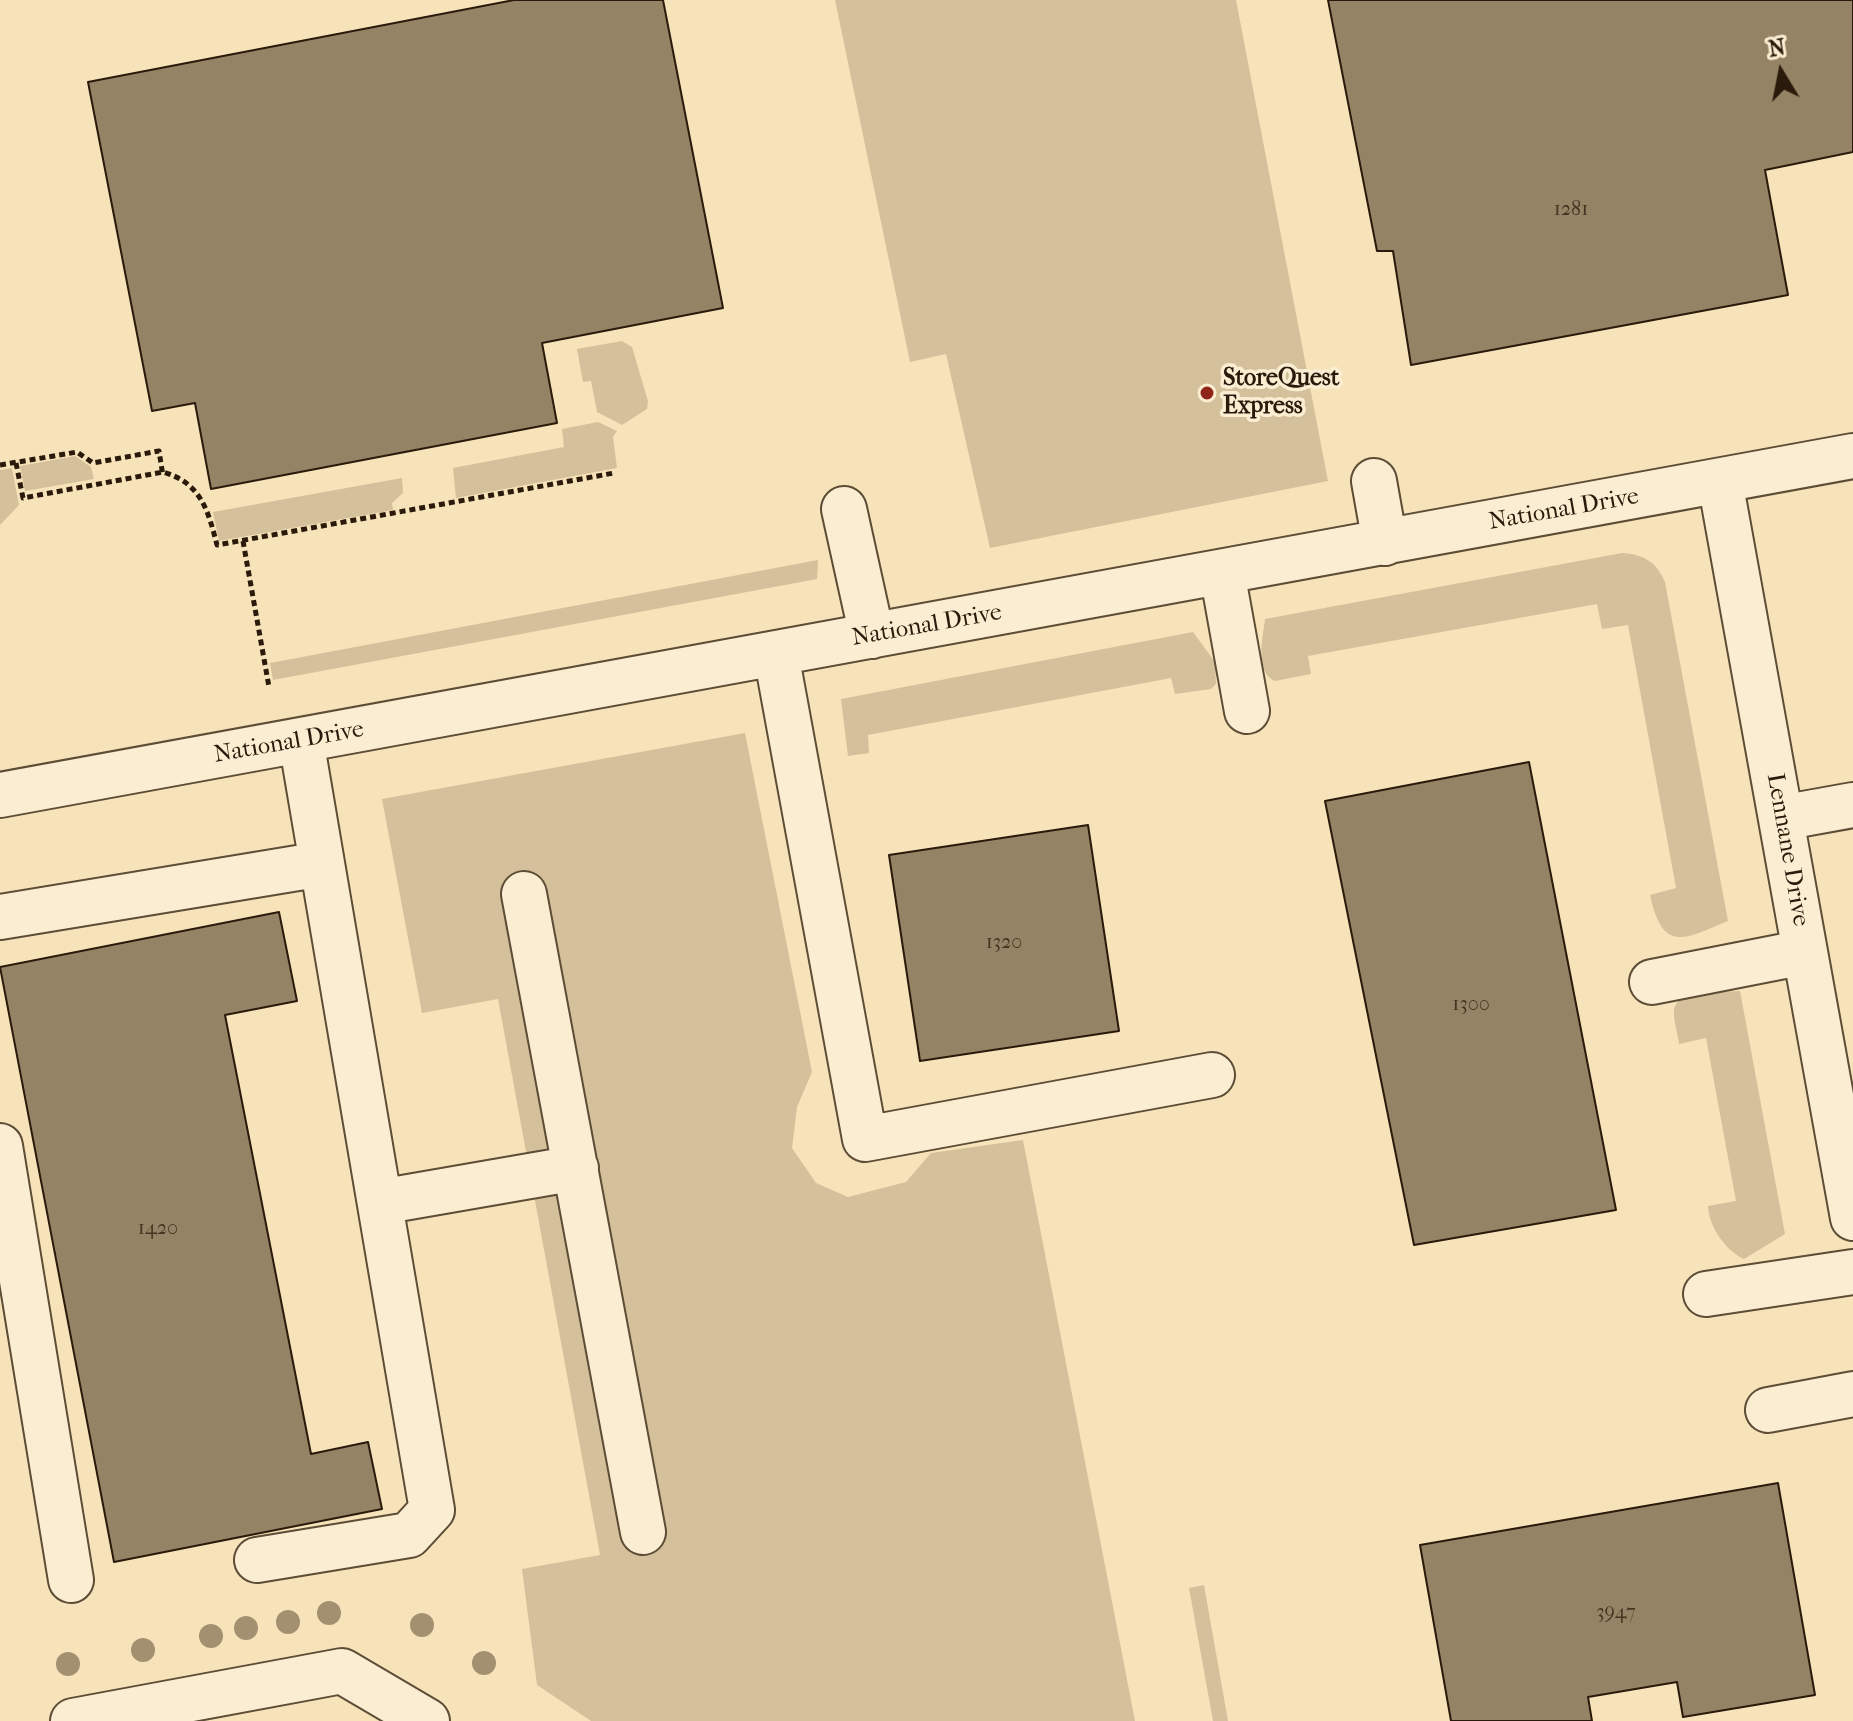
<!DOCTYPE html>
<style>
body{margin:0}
#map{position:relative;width:1853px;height:1721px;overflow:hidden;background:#f7e3b9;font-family:"IM FELL French Canon",serif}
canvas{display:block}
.north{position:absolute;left:1741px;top:32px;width:80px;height:80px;-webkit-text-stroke:6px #faedd2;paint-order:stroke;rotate:350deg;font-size:22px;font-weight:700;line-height:32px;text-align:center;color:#2a1a0b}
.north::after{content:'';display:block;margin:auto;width:28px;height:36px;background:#2a1a0b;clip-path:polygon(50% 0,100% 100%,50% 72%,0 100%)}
</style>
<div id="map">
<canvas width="1853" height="1721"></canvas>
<div class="north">N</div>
</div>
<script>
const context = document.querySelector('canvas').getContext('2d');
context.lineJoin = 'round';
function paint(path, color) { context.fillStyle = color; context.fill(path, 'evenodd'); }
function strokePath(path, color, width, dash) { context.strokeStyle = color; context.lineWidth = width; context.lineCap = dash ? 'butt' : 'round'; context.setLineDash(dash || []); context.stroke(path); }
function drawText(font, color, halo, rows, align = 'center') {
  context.font = font + ' "IM FELL French Canon",serif'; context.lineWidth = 7; context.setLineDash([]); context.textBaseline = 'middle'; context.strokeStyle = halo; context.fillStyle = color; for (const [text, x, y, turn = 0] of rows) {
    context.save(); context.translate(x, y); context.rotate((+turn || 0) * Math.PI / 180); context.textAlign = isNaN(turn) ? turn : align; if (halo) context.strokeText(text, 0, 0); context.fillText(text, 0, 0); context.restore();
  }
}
const green = new Path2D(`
 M835,0H1236L1328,481L990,548L946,354L910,362Z
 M622,341L632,347L648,401L647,409L622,425L597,412L591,381L583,382L577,349Z
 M598,422L617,431L613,437L617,468L456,498L453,468L564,447L562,429Z
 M75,456L91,467L94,479L25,491L20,466Z
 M12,468L19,505L0,525V470Z
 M402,478L403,493L392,503L393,510L219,541L213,512Z
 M1622,553C1643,554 1657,562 1665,582L1728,921C1684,939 1663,954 1650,895L1676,888L1628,625L1602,629L1597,604L1308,656L1311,674L1275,681C1254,672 1263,637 1265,619Z
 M818,560L817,579L273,680L270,663Z
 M1193,632L1215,662L1216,684L1211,689L1175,694L1171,678L868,735L869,753L848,756L841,699Z
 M745,733L812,1072L797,1107L792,1148L816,1183L848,1197L906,1182L931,1153L1023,1140L1135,1721H591L537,1685L522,1569L600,1555L498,999L422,1013L382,799Z
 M1740,991L1785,1234L1744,1259C1725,1250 1709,1227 1708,1206L1736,1201L1706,1038L1679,1044C1678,1034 1673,1020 1674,1010C1677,987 1724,992 1740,991Z
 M1204,1585L1228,1721H1213L1189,1588Z`);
const building = new Path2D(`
 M514,0H663L723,308L542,343L557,423L211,489L195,403L152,411L88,82Z
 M1328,0H1853V152L1765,170L1788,295L1411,365L1393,251H1377Z
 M1529,762L1616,1210L1414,1245L1325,801Z
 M1088,825L1119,1031L920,1061L889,855Z
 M279,912L297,1001L225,1015L311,1454L368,1442L382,1509L114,1562L0,967Z
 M1778,1483L1815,1695L1683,1717L1677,1682L1588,1697L1592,1721H1451L1420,1545Z`);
const path = new Path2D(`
 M16,463L23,498L163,472C201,483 208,510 217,545L614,473
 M0,465L77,452L93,463L159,451L163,476
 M243,541L269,687`);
const minor = new Path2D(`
 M1374,481L1385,543
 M1720,481L1853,1218
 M844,509L872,636
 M1222,572L1247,711
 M776,654L865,1139L1212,1075
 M0,795L1853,456
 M1781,818L1853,805
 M524,894L643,1532
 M0,917L322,864
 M1652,982L1805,952
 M0,1146L71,1580
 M380,1202L576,1168
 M1706,1294L1853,1272
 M1768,1410L1853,1394
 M257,1560L409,1535L432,1510L301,740
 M73,1721L342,1671L427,1721`);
const trees = [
 [329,1613],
 [288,1622],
 [422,1625],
 [246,1628],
 [211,1636],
 [143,1650],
 [484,1663],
 [68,1664]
];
const markers = [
 [1207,393,8,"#8f2418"]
];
const numberNames = [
 ["1281",1571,210],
 ["1320",1004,943],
 ["1300",1471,1005],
 ["1420",158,1229],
 ["3947",1616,1613]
];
const poiNames = [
 ["StoreQuest",1223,379],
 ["Express",1223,407]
];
const streetNames = [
 ["National Drive",1564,510,-10],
 ["National Drive",927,626,-10],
 ["National Drive",289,743,-10],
 ["Lennane Drive",1787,850,80]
];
paint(green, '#d4c19b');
paint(building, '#958365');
strokePath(building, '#2a1a0b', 2);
strokePath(minor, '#5d4c36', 48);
strokePath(path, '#2a1a0b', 5, [6, 4]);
strokePath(minor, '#faedd2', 44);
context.fillStyle = '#a29071';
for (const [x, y] of trees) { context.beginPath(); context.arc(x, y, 12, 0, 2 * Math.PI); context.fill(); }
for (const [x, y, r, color] of markers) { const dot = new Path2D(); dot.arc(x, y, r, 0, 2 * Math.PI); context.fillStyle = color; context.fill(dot); strokePath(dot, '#faedd2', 3); }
drawText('20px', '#453422', null, numberNames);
drawText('bold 24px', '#2a1a0b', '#faedd2', poiNames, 'left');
drawText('24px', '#2a1a0b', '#faedd2', streetNames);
</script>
